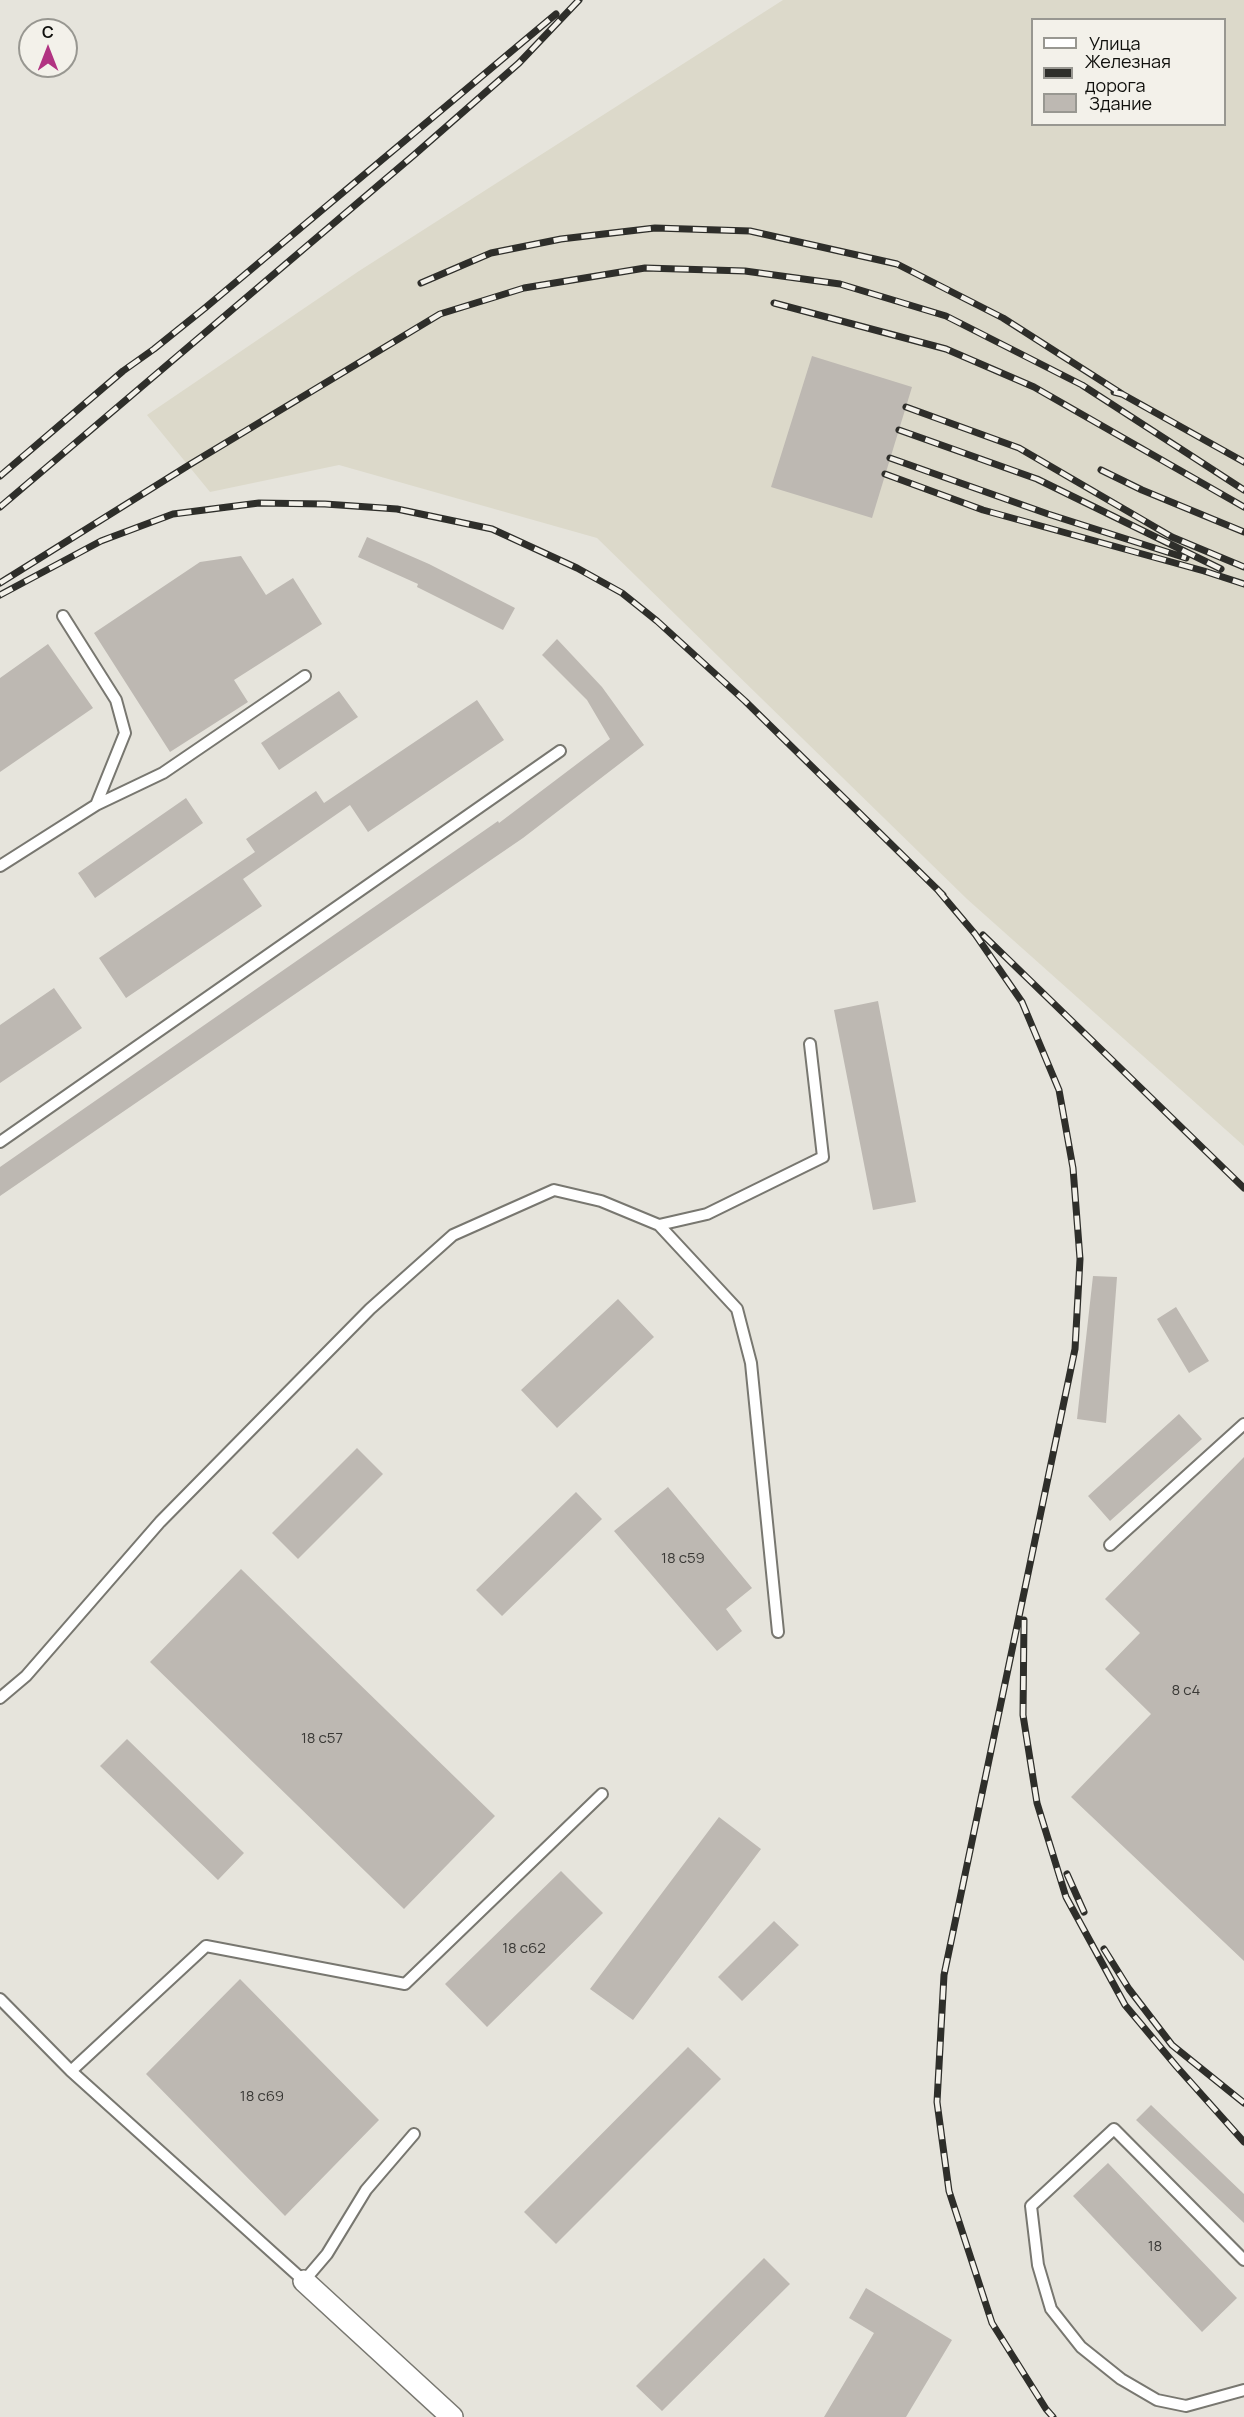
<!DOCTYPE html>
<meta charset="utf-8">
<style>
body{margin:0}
#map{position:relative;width:1244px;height:2417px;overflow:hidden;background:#e6e4dc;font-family:Manrope,sans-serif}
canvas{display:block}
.legend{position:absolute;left:1031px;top:18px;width:195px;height:108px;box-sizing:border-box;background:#f3f1ea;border:2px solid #989791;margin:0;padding:8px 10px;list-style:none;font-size:18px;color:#0f0f0c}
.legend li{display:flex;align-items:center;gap:12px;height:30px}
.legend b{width:30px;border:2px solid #989791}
.north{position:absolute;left:18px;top:18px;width:60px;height:60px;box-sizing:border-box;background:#f3f1ea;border:2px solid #989791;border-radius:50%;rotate:0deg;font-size:16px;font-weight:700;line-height:24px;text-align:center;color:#0f0f0c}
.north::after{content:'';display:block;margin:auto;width:21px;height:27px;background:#b13382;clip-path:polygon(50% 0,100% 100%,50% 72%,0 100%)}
</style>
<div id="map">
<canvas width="1244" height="2417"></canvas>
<ul class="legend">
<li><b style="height:8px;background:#fff"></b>Улица</li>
<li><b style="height:8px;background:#2e2e2a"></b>Железная дорога</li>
<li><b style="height:16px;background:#bdb8b2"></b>Здание</li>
</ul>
<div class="north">С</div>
</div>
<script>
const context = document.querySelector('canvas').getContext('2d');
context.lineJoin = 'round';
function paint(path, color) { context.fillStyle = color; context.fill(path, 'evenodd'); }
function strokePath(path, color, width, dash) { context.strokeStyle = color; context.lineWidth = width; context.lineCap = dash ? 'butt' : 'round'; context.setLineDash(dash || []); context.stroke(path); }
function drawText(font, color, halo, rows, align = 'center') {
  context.font = font + ' Manrope,sans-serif'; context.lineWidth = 5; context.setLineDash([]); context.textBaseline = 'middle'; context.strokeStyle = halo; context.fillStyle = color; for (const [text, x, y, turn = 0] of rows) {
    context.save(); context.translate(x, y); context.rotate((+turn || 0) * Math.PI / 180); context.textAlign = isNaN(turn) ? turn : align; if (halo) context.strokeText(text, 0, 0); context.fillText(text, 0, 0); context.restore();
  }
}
const built = new Path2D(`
 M783,0H1244V1146L967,899L597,538L339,465L210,492L147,415L359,271ZM1032,20H1224V124H1032Z`);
const building = new Path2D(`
 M812,356L912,387L872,518L771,487Z
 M367,537L429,564L515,608L503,630L417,587L418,584L358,557Z
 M241,556L266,595L293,578L322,624L234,680L248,702L170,752L94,633L200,562Z
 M557,639L602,687L644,745L523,838L0,1196V1167L498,821L499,823L610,739L587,700L542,655Z
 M48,644L93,708L0,772V678Z
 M339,691L358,717L279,770L261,743Z
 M477,700L504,740L368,832L350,805L243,879L262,906L126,998L99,958L255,852L246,839L316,791L324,803Z
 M186,798L203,823L95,898L78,873Z
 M54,988L82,1028L0,1083V1025Z
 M878,1001L916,1202L873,1210L834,1010Z
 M1093,1276L1117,1277L1106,1423L1077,1419Z
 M618,1299L654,1337L557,1428L521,1390Z
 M1176,1307L1209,1361L1189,1373L1157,1319Z
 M1179,1414L1202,1439L1110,1521L1088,1496Z
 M357,1448L383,1474L298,1559L272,1533Z
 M1244,1457V1961L1071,1797L1151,1714L1105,1669L1140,1633L1105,1599Z
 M668,1487L752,1588L726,1609L742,1631L717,1651L614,1531Z
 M576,1492L602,1519L502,1616L476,1590Z
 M241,1569L495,1816L404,1909L150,1662Z
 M127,1739L244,1853L218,1880L100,1766Z
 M719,1817L761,1849L633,2020L590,1989Z
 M561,1871L603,1913L487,2027L445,1984Z
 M774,1921L799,1945L742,2001L718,1977Z
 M240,1979L379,2120L285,2216L146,2074Z
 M688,2047L721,2079L556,2244L524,2212Z
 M1151,2105L1244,2194V2223L1136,2120Z
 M1108,2163L1237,2298L1202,2332L1073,2196Z
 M764,2258L790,2284L662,2411L636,2386Z
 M866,2288L952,2340L906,2417H824L874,2333L849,2318Z`);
const service = new Path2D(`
 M63,616L116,700L125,733L96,805
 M0,866L96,805L163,773L305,676
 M0,1142L560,751
 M659,1225L707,1214L823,1157L810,1044
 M1110,1545L1244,1424
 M0,1698L26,1676L160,1522L370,1309L453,1235L554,1190L601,1201L659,1225L737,1309L751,1363L778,1632
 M0,1999L71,2071L304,2281L327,2254L366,2190L414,2134
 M71,2071L206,1946L405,1984L602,1794
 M1244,2260L1114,2129L1031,2206L1038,2265L1051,2309L1081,2347L1121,2379L1157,2400L1186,2406L1244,2390`);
const minor = new Path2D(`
 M304,2281L452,2417`);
const rail = new Path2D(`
 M421,283L491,253L561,239L655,228L750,231L897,264L1003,318L1122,394
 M774,303L946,349L1034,387L1244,507
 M1114,392L1122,394L1244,462
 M906,407L1019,448L1172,537L1244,567
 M899,430L1037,479L1221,569
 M890,458L1048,514L1186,558
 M1101,470L1142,490L1244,532
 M885,474L983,510L1204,571L1244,584
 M0,476L123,371L154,349L205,308L556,14
 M0,507L414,155L519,63L579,0
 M0,583L189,465L440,314L524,288L645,268L745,271L840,284L946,316L1082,385L1244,490
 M0,595L101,541L173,514L259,503L325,504L397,509L492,529L577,568L622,593L657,621L745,701L943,895
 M937,889L975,934L1022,1002L1059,1090L1073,1168L1080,1259L1075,1349L944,1975L937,2102L949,2191L992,2323L1046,2409L1053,2417
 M983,935L1244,1188
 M1024,1620L1023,1715L1037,1803L1066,1897L1125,2005L1177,2067L1244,2142
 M1067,1874L1084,1912
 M1104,1949L1129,1989L1172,2045L1244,2103`);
const numberNames = [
 ["18 с59",683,1559],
 ["8 с4",1186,1691],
 ["18 с57",322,1739],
 ["18 с62",524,1949],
 ["18 с69",262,2097],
 ["18",1155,2247]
];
paint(built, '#dcd9ca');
paint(building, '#bdb8b2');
strokePath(service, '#787770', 14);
strokePath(minor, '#787770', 24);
strokePath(service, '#fff', 10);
strokePath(minor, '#fff', 21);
strokePath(rail, '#2e2e2a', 7);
strokePath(rail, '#f3f1ea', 4.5, [14]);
drawText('15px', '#3a3936', null, numberNames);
</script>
